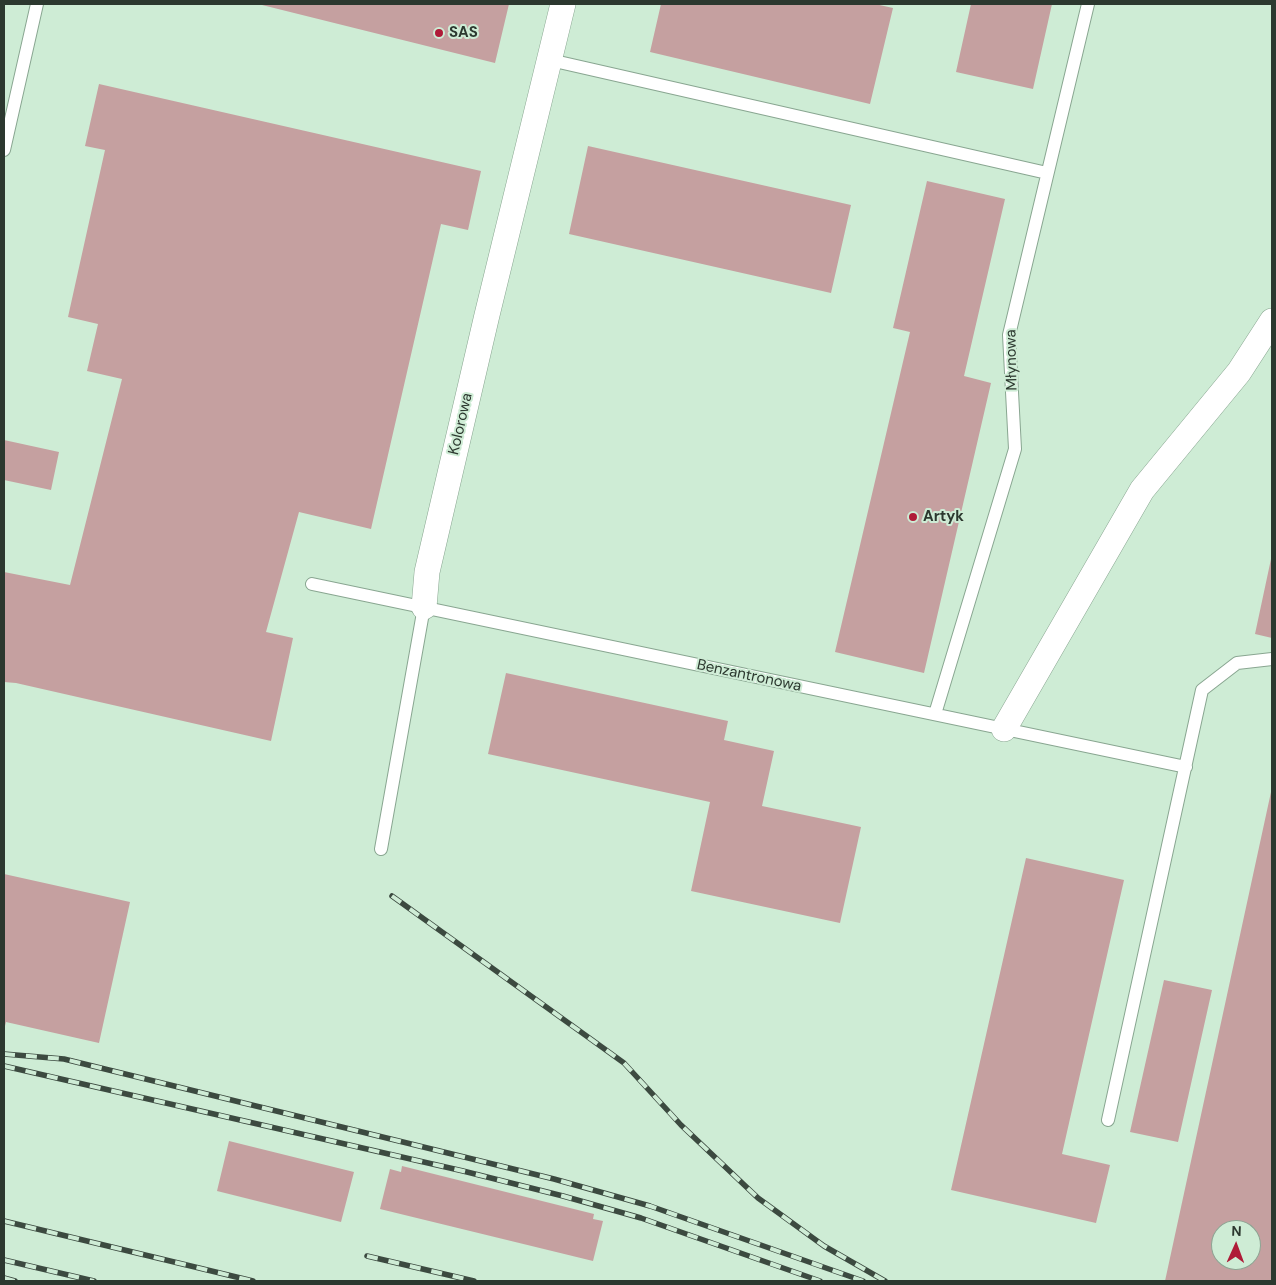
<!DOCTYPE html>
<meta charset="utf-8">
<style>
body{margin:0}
#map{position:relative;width:1276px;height:1285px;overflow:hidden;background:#ceecd5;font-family:"DM Sans",sans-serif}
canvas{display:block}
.frame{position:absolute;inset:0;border:5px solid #2c382f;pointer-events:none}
.north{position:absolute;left:1211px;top:1220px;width:50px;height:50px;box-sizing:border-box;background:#ceecd5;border:1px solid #8da493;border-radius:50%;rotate:2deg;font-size:14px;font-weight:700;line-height:20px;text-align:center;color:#2c382f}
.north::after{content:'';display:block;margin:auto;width:18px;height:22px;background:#af1b38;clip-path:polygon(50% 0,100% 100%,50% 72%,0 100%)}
</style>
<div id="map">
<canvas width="1276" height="1285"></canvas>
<div class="frame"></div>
<div class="north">N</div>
</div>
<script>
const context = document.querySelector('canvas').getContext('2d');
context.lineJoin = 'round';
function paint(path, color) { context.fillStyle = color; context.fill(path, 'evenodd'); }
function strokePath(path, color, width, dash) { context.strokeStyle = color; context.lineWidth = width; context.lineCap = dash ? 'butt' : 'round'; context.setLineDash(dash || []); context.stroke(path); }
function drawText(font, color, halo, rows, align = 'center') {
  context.font = font + ' "DM Sans",sans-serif'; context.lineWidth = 4; context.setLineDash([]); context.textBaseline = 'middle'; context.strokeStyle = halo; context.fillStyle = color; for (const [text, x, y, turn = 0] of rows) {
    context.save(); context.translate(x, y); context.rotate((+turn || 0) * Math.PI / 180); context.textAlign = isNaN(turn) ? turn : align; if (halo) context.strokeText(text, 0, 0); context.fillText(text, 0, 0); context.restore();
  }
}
const building = new Path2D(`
 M258,4H509L495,63Z
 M661,4H875L893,8L870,104L650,52Z
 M971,4H1052L1033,89L956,72Z
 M99,84L481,171L468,230L441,224L371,529L299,512L266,632L293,638L271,741L16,683L4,682V572L70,585L122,379L87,371L98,324L68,317L105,150L85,146Z
 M588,146L851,205L831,293L569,234Z
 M927,181L1005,199L964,376L991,383L924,673L835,652L910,332L893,328Z
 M4,440L59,452L51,490L4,480Z
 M1271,559H1272V638L1255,634Z
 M506,673L728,721L724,740L774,751L762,806L861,827L840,923L691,891L710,802L488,754Z
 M1271,792L1272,1281H1165ZM1221,1230H1251V1260H1221Z
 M1026,858L1124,880L1062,1154L1110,1165L1096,1223L951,1190Z
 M4,874L130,902L99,1043L6,1022L4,1030Z
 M1164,980L1212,990L1178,1142L1130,1132Z
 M229,1141L354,1172L341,1222L217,1191Z
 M402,1166L594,1214L593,1219L603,1221L593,1261L380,1209L390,1169L401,1172Z`);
const service = new Path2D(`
 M550,60L1047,173
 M4,150L37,4
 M312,584L1186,767
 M935,714L1015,449L1009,335L1088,4
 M381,849L424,607
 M1108,1120L1202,690L1237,663L1272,659`);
const minor = new Path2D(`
 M424,607L427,572L487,315L563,4
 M1004,729L1142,490L1239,372L1272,321`);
const rail = new Path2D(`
 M392,896L624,1063L681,1125L758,1198L824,1246L885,1281
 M4,1054L64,1059L554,1179L650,1206L863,1281
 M4,1066L463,1171L563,1196L641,1218L820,1281
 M4,1221L253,1281
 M367,1256L474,1281
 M4,1260L94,1281
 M4,1278L15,1281`);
const markers = [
 [439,33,5,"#af1b38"],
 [913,517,5,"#af1b38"]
];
const poiNames = [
 ["SAS",449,33],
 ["Artyk",923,517]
];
const streetNames = [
 ["Młynowa",1012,360,-91],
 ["Kolorowa",461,424,-77],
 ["Benzantronowa",749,676,12]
];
paint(building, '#c5a0a0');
strokePath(service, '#89a691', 14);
strokePath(minor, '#89a691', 26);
strokePath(service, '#fff', 12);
strokePath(minor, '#fff', 25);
strokePath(rail, '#3c4a40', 5.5);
strokePath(rail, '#ceecd5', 4, [11]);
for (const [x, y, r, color] of markers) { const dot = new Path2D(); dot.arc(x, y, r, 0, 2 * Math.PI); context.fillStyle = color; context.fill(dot); strokePath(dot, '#ceecd5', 2); }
drawText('bold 15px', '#2c382f', '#ceecd5', poiNames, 'left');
drawText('15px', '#2c382f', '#ceecd5', streetNames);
</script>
